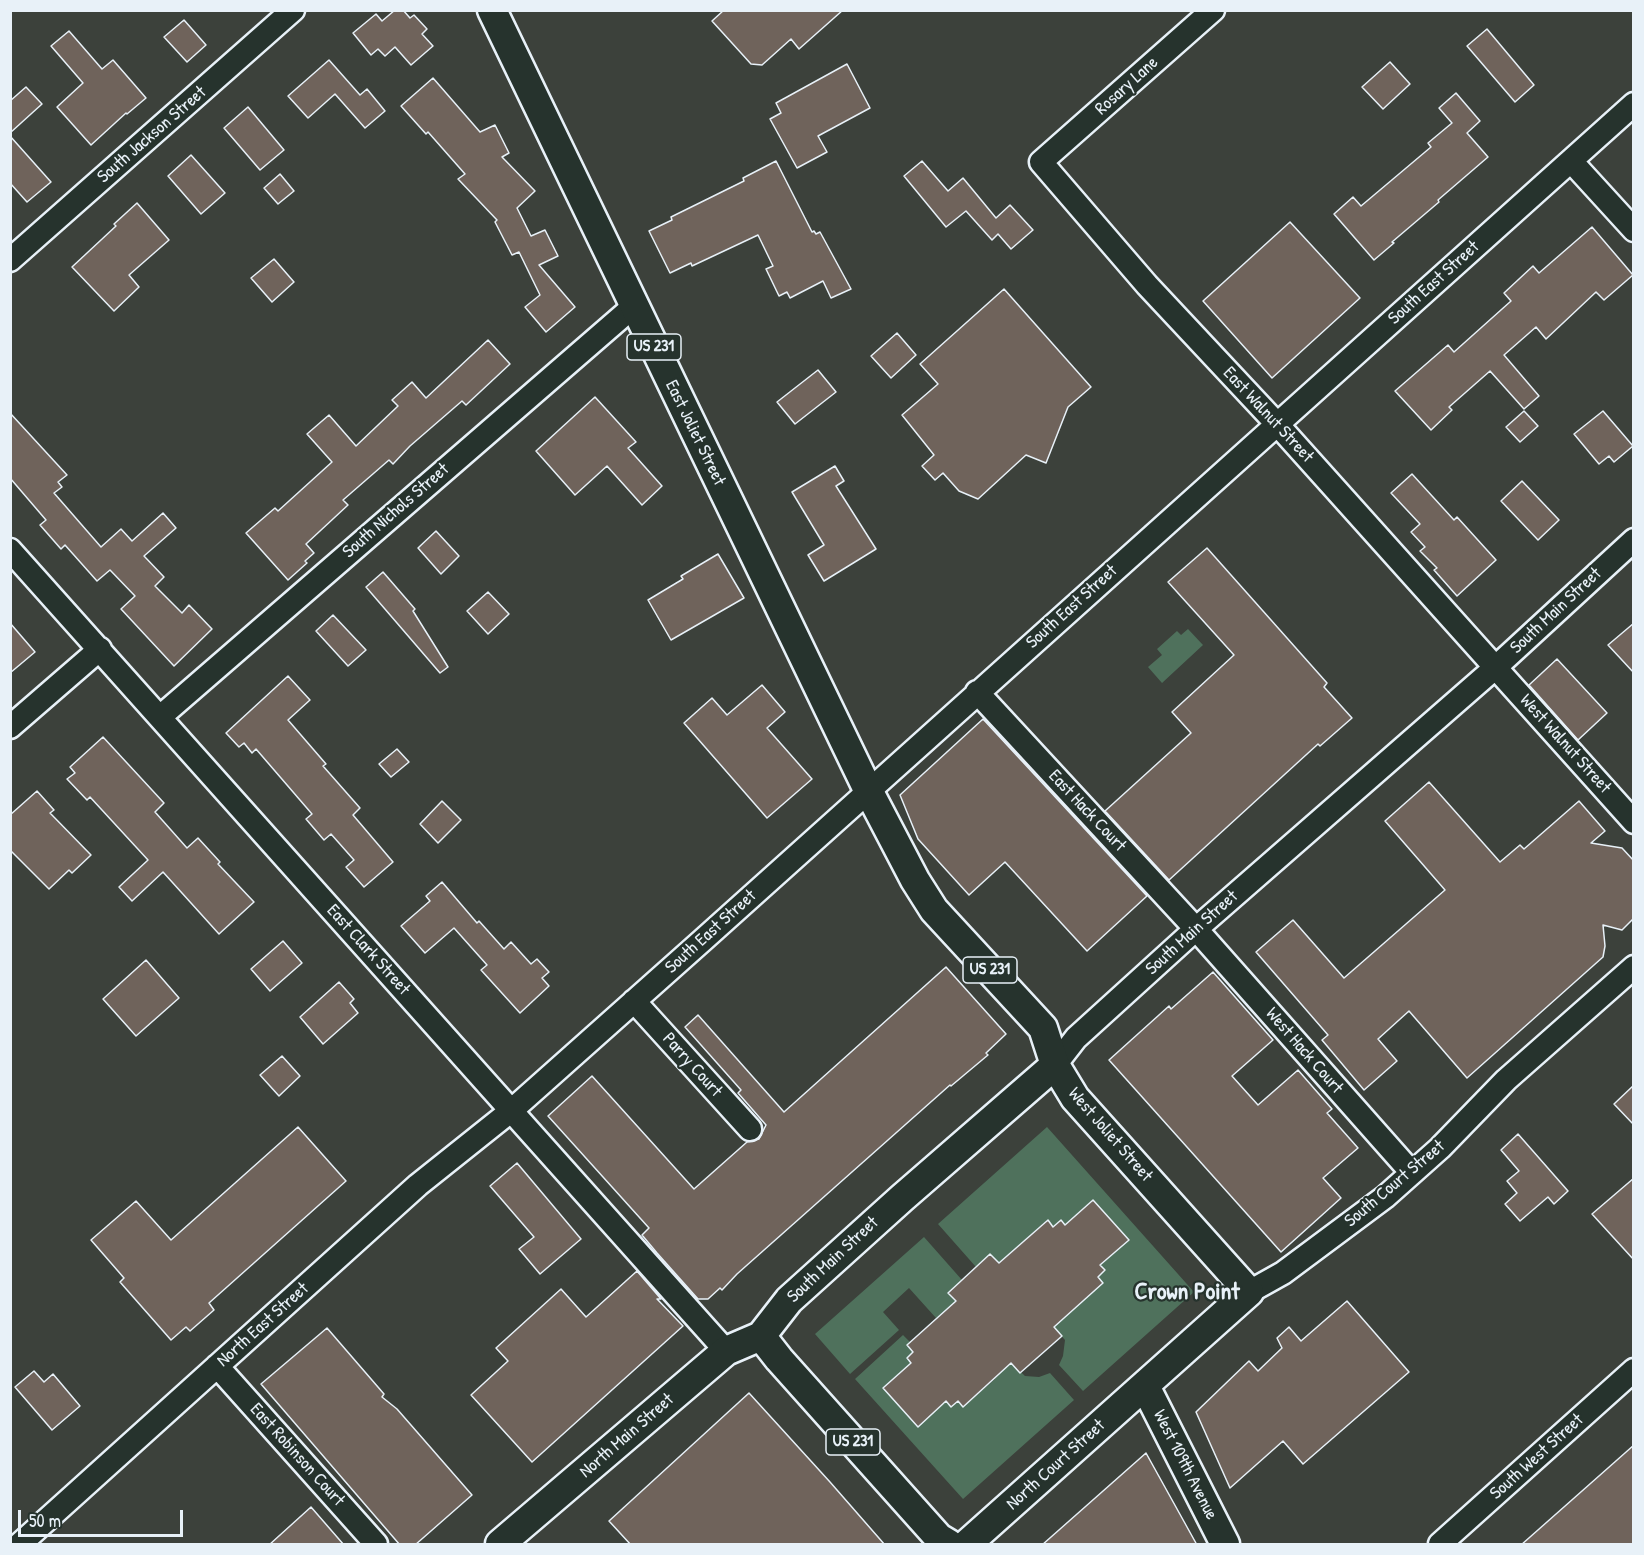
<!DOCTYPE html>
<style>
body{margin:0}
#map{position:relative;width:1644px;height:1555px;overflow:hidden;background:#3c413b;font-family:"Patrick Hand",sans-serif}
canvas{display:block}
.frame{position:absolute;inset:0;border:12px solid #e8f1f8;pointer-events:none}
.scale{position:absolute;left:18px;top:1510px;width:165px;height:27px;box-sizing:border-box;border:3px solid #e8f1f8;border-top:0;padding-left:8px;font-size:18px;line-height:21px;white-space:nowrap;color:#e8f1f8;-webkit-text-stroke:4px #26332d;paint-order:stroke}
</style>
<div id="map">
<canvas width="1644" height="1555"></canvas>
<div class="frame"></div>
<div class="scale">50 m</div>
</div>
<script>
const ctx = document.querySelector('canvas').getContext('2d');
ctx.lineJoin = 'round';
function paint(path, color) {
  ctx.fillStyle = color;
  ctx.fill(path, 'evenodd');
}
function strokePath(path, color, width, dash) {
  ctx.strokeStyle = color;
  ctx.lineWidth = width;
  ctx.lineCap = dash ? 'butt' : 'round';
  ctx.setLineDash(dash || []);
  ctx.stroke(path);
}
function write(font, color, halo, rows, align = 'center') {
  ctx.font = font + ' "Patrick Hand",sans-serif';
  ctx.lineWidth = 4.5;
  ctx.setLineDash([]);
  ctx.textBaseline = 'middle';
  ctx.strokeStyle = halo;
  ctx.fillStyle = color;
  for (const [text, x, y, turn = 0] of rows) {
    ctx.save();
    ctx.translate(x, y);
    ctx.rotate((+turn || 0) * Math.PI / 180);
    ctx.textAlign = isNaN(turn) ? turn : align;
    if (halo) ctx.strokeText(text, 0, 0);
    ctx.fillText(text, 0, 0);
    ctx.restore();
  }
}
paint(new Path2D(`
 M1188,629L1203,645L1162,683L1148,667L1162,655L1157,649L1177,631L1181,635Z
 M1047,1127L1194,1292L1083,1391L1059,1365L1063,1356L1065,1340L1048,1321L1105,1270L1100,1265L1128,1240L1092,1200L1065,1225L1060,1220L1053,1227L1047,1220L1015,1249L1005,1270L990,1254L976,1267L938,1224Z
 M924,1237L962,1280L948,1293L961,1308L946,1321L940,1315L936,1318L909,1288L883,1312L899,1330L850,1374L815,1334Z
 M903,1335L910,1342L907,1345L913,1352L907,1358L911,1363L918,1426L946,1401L951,1407L958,1402L963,1407L995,1379L993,1376L1006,1358L1025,1376L1039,1377L1050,1373L1074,1400L963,1499L855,1379Z`), '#4f715c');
const building = new Path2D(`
 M395,10H403L410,18L414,15L427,29L422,34L433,46L411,65L395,47L385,56L378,49L371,55L353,33L376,14L382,21Z
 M724,10H843L799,49L791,39L762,65L751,64L712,21Z
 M184,20L206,45L187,62L164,37Z
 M1487,29L1534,85L1515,102L1467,46Z
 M69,31L102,69L113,60L146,98L127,114L126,113L91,145L57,107L83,83L51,46Z
 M329,60L360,95L367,89L385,111L365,128L335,94L308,118L288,96Z
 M1390,62L1410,84L1383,109L1362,87Z
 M847,64L870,108L818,136L827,152L797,168L770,119L781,113L776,103Z
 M433,78L480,132L495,125L509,153L502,157L535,191L517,208L531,236L545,230L558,256L539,265L575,307L546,332L525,307L540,295L519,252L512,255L495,222L497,220L458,179L465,174L428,132L426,134L401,106Z
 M26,87L42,104L10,133V101Z
 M1456,93L1480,121L1467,133L1488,157L1438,200L1439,202L1392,242L1394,243L1374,260L1334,214L1353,197L1361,206L1431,147L1428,143L1452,123L1439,108Z
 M248,107L284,150L260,170L224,128Z
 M10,136L51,182L27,202L10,183Z
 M191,155L225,193L201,214L168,176Z
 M776,161L812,232L814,231L816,234L820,232L851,289L831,298L823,281L790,298L787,292L779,296L766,269L773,266L758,235L692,266L691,263L670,273L649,231L672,220L671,217L744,181L743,178Z
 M922,161L948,191L963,178L996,218L1010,205L1033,230L1011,249L998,234L992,240L966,211L946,227L904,176Z
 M280,174L294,191L278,204L264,188Z
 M137,203L169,240L129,275L139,287L114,311L72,267L116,226L114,224Z
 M1290,222L1360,298L1272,378L1203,301Z
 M1592,227L1633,275L1604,300L1596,292L1546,339L1536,327L1504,355L1539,396L1524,409L1490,371L1449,407L1452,410L1431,430L1395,391L1448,345L1454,352L1511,301L1504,293L1533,266L1539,273Z
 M274,259L294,282L272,302L251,278Z
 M1004,289L1091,387L1068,407L1046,463L1026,455L978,499L959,491L943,473L935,480L922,466L934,455L902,415L938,384L920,364Z
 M897,333L916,355L891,378L871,356Z
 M488,340L510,364L466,405L462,401L410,446L393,464L389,460L343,500L348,505L306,544L314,553L305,561L307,563L288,580L246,533L275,508L278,511L332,462L307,434L329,415L356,446L398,406L392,400L412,382L426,398Z
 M818,370L836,392L795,424L777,402Z
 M595,397L636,442L628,448L662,486L642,505L607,466L575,495L536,451Z
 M1524,411L1538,426L1520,442L1506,427Z
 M1603,411L1633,446L1614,462L1609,456L1599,464L1574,434Z
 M10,413L67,475L58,482L62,487L54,493L101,547L121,529L132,541L163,513L176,528L144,556L164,577L155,586L182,613L189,605L212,629L174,666L121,609L135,596L110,570L97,581L65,545L61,549L40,525L46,520L10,478Z
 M835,466L844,481L836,486L876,549L824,581L808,555L824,545L792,492Z
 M1412,474L1454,520L1457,517L1496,560L1457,596L1434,570L1437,568L1420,551L1425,547L1411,532L1420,524L1391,493Z
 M1522,481L1559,520L1538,540L1501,501Z
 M436,531L459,556L441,574L418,548Z
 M1207,548L1327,683L1324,687L1352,718L1320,746L1318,744L1169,880L1105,811L1191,733L1172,712L1234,655L1168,582Z
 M718,554L744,598L671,640L648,600L683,579L681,576Z
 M383,572L415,609L413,611L448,667L440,673L366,587Z
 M488,592L509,614L488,634L467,611Z
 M333,615L366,650L348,666L316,631Z
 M10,623L35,652L10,673Z
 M1634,623V673L1608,645Z
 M1557,659L1607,713L1578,740L1529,685Z
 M288,676L310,700L288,720L326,764L323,766L360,808L353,815L393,862L364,887L346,867L354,860L331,834L324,840L306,819L312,814L256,749L252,753L244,743L239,747L226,733Z
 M762,685L785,712L767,728L812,779L767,818L684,723L712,698L727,715Z
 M983,719L1147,896L1087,951L1005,862L969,895L918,839L900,795Z
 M103,737L164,803L155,812L187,848L198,838L220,862L218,864L254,902L219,934L163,872L132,901L119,887L148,860L90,797L87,800L67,779L75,773L70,767Z
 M397,749L409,762L391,777L379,764Z
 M1429,782L1500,862L1520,845L1524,849L1579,801L1605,831L1591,843L1622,848L1634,861V918L1622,930L1603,925L1605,946L1603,957L1467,1078L1409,1011L1378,1039L1397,1061L1364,1090L1322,1040L1328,1035L1256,952L1293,920L1344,978L1445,890L1385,821Z
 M37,791L54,810L50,813L91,855L72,873L69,870L49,889L10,850V815Z
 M442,801L461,820L438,843L420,824Z
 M442,882L477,923L479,921L504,949L511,942L531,964L537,959L549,972L542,978L549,986L520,1013L481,970L487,965L454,928L425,953L401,926L430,901L426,896Z
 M283,941L302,963L270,991L251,969Z
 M146,960L179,998L136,1036L103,999Z
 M946,967L1006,1034L986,1053L988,1055L951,1086L950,1085L737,1274L722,1290L720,1288L708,1299H698L657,1253L642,1235L649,1228L548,1116L592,1076L694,1189L747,1142L759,1139L766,1125L738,1093L741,1090L685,1027L698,1015L784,1112Z
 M1213,972L1273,1040L1232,1076L1258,1105L1298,1070L1332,1109L1327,1113L1358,1148L1323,1178L1341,1198L1281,1252L1109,1060L1169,1006L1171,1009Z
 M339,982L354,999L350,1003L358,1013L323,1044L300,1017Z
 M282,1056L300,1076L279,1096L260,1075Z
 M1634,1085V1125L1614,1104Z
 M298,1127L346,1181L209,1303L214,1310L190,1331L186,1327L171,1340L120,1282L124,1278L91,1240L136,1201L171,1240Z
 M1518,1134L1568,1191L1554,1204L1548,1197L1520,1221L1505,1204L1517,1193L1507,1181L1519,1171L1501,1150Z
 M517,1163L581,1239L540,1274L519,1249L534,1237L490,1186Z
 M1634,1178V1260L1592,1214Z
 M1093,1200L1129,1240L1100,1265L1105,1270L1098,1277L1103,1283L1054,1327L1062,1336L1020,1373L1011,1363L963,1407L958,1401L951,1407L946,1401L918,1427L883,1388L911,1363L907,1358L913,1352L907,1345L956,1301L948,1293L990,1254L999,1263L1048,1220L1053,1227L1061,1220L1065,1225Z
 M637,1271L661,1299H657L683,1326L532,1462L471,1395L508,1361L496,1348L561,1289L586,1317Z
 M1347,1301L1409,1372L1303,1464L1283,1441L1230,1488L1196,1412L1249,1361L1258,1371L1282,1348L1277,1338L1289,1327L1301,1341Z
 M327,1328L384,1394L382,1397L397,1409L472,1495L415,1545H400L261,1384Z
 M34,1371L44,1382L53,1374L80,1406L52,1430L15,1387Z
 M749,1393L830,1482L885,1545H631L609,1521Z
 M1634,1445V1545H1521Z
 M1146,1453L1197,1545H1042Z
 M311,1507L344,1545H269Z`);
paint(building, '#6f635b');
strokePath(building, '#e8f1f8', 1.5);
const minor = new Path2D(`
 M1213,10L1041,162L1147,285L1277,424L1634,822
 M1571,161L1634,230
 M10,260L293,10
 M10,550L726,1351
 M977,692L1196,929L1412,1173
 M160,717L634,306
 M10,727L100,649
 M634,1001L750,1129
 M1055,1065L1076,1038L1196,929L1496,667L1634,540
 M1249,1292L1283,1273L1385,1197L1440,1148L1506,1080L1634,967
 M217,1366L376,1544
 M20,1544L418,1185L512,1110L704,939L1634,104
 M1440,1544L1634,1370`);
const major = new Path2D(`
 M492,10L868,790L915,880L934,910L1043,1028L1055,1065L1075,1098L1249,1292L967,1544
 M761,1336L789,1300L902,1198L1055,1065
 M761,1336L779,1359L939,1538L949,1544
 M1145,1386L1225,1544
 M500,1544L726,1351L761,1336`);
strokePath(minor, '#e8f1f8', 27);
strokePath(major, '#e8f1f8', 33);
strokePath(minor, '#26332d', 22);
strokePath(major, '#26332d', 28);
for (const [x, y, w] of [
 [654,347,54],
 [990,970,54],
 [853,1442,54]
]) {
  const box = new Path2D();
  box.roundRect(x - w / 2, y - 13, w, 26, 4.5);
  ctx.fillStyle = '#26332d';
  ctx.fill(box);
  strokePath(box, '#e8f1f8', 1.5);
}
write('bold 16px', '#e8f1f8', null, [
 ["US 231",654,347],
 ["US 231",990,970],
 ["US 231",853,1442]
]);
write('18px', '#e8f1f8', '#26332d', [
 ["Rosary Lane",1127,86,-42],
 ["South Jackson Street",152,135,-41],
 ["South East Street",1434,283,-42],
 ["East Walnut Street",1268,415,47],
 ["East Joliet Street",695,433,64],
 ["South Nichols Street",396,511,-41],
 ["South East Street",1072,607,-42],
 ["South Main Street",1556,611,-43],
 ["West Walnut Street",1565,744,48],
 ["East Hack Court",1087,811,47],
 ["South East Street",711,932,-42],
 ["South Main Street",1192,933,-42],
 ["East Clark Street",368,950,48],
 ["West Hack Court",1304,1051,49],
 ["Parry Court",692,1065,48],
 ["West Joliet Street",1110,1135,49],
 ["South Court Street",1395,1184,-40],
 ["South Main Street",833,1260,-43],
 ["North East Street",263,1325,-42],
 ["North Main Street",627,1436,-41],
 ["East Robinson Court",297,1455,48],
 ["South West Street",1537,1457,-42],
 ["North Court Street",1056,1465,-42],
 ["West 109th Avenue",1185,1465,63]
]);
write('bold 24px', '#e8f1f8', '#26332d', [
 ["Crown Point",1187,1293]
]);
</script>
